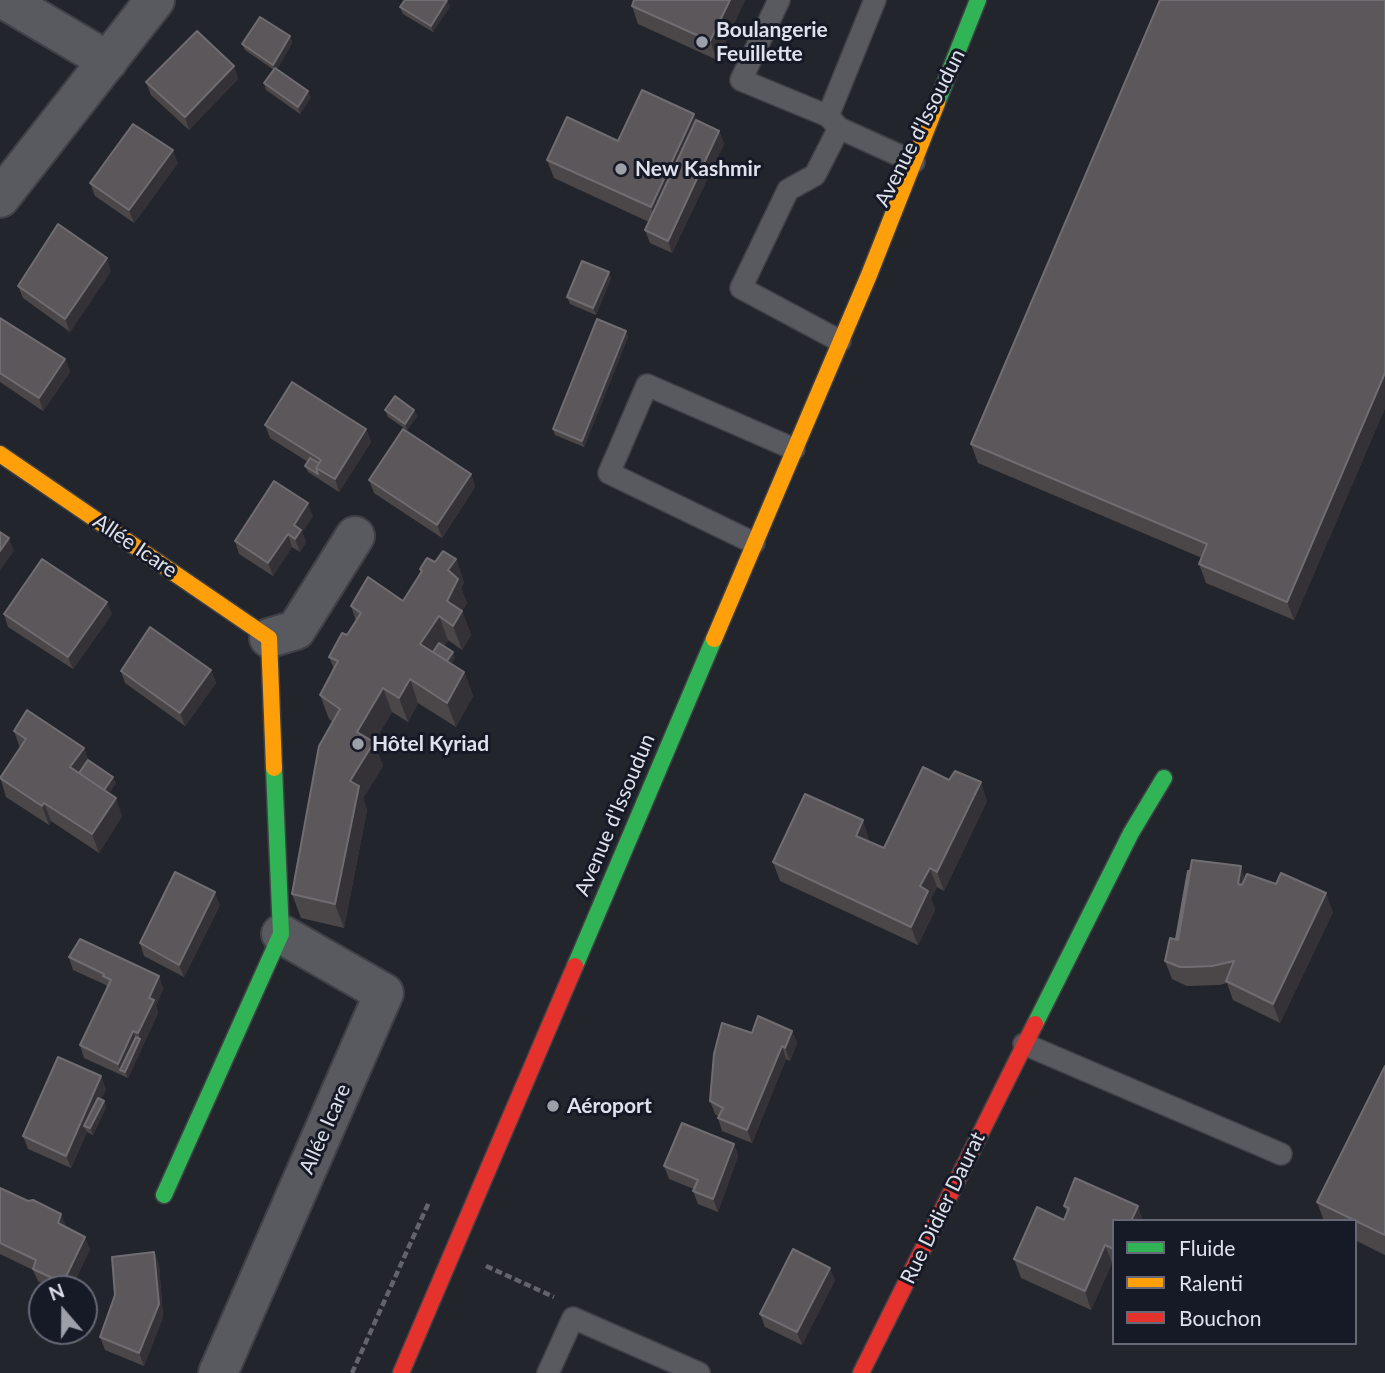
<!DOCTYPE html>
<meta charset="utf-8">
<style>
body{margin:0}
#map{position:relative;width:1385px;height:1373px;overflow:hidden;background:#23252c;font-family:Lato,sans-serif}
canvas{display:block}
.legend{position:absolute;left:1112px;top:1219px;width:245px;height:126px;box-sizing:border-box;background:#161926;border:2px solid #666975;margin:0;padding:9px 12px;list-style:none;font-size:21px;color:#dfe2ec}
.legend li{display:flex;align-items:center;gap:14px;height:35px}
.legend b{width:35px;border:2px solid #666975}
.north{position:absolute;left:28px;top:1275px;width:70px;height:70px;box-sizing:border-box;background:#161926;border:2px solid #666975;border-radius:50%;rotate:340deg;font-size:19px;font-weight:700;line-height:28px;text-align:center;color:#dfe2ec}
.north::after{content:'';display:block;margin:auto;width:24px;height:32px;background:#9da0a9;clip-path:polygon(50% 0,100% 100%,50% 72%,0 100%)}
</style>
<div id="map">
<canvas width="1385" height="1373"></canvas>
<ul class="legend">
<li><b style="height:9px;background:#30b455"></b>Fluide</li>
<li><b style="height:9px;background:#ff9f0a"></b>Ralenti</li>
<li><b style="height:9px;background:#e5322d"></b>Bouchon</li>
</ul>
<div class="north">N</div>
</div>
<script>
const ctx = document.querySelector('canvas').getContext('2d');
ctx.lineJoin = 'round';
function strokePath(path, color, width, dash) {
  ctx.strokeStyle = color;
  ctx.lineWidth = width;
  ctx.lineCap = dash ? 'butt' : 'round';
  ctx.setLineDash(dash || []);
  ctx.stroke(path);
}
function paint(path, color) {
  ctx.fillStyle = color;
  ctx.fill(path, 'evenodd');
}
function write(font, color, halo, rows, align = 'center') {
  ctx.font = font + ' Lato,sans-serif';
  ctx.lineWidth = 6;
  ctx.setLineDash([]);
  ctx.textBaseline = 'middle';
  ctx.strokeStyle = halo;
  ctx.fillStyle = color;
  for (const [text, x, y, turn = 0] of rows) {
    ctx.save();
    ctx.translate(x, y);
    ctx.rotate((+turn || 0) * Math.PI / 180);
    ctx.textAlign = isNaN(turn) ? turn : align;
    if (halo) ctx.strokeText(text, 0, 0);
    ctx.fillText(text, 0, 0);
    ctx.restore();
  }
}
const lane = new Path2D(`
 M779,0L741,80L828,116L839,128L914,162
 M828,116L875,0
 M839,128L815,175L788,190L741,288L840,341
 M754,543L609,473L647,385L794,449
 M1024,1044L1281,1154
 M548,1373L573,1318L699,1373`);
const street = new Path2D(`
 M5,0L108,61
 M0,198L155,0
 M269,638L296,630L355,536
 M218,1373L384,993L281,934`);
const fast = new Path2D(`
 M937,103L978,0
 M575,966L714,639
 M1035,1024L1131,833L1164,778
 M164,1195L281,934L274,768`);
const slow = new Path2D(`
 M0,454L269,638L274,768
 M714,639L869,275L937,103`);
const jam = new Path2D(`
 M401,1373L575,966
 M861,1373L1035,1024`);
strokePath(lane, '#3f4147', 24);
strokePath(street, '#3f4147', 42);
strokePath(fast, '#3f4147', 19);
strokePath(slow, '#3f4147', 19);
strokePath(jam, '#3f4147', 19);
strokePath(new Path2D(`
 M486,1266L554,1297
 M352,1373L429,1202`), '#636469', 4.5, [7, 3.5]);
strokePath(lane, '#585a5f', 21);
strokePath(street, '#585a5f', 38);
strokePath(fast, '#30b455', 16);
strokePath(slow, '#ff9f0a', 16);
strokePath(jam, '#e5322d', 16);
paint(new Path2D(`
 M634,0H745L717,60L638,24L632,6Z
 M1385,0V408L1294,620L1206,583L1199,564L1202,558L978,463L971,444Z
 M450,6L433,32L403,14L400,7Z
 M290,36L292,43L277,69L311,97L300,114L266,90L264,83L274,70L245,50L242,44Z
 M234,66L238,79L189,130L151,95L146,82Z
 M696,120L719,131L724,144L672,253L650,243L645,230L649,222L554,178L547,160Z
 M178,163L134,223L95,196L90,183Z
 M111,271L70,332L23,298L18,286Z
 M611,278L596,315L570,304L567,297Z
 M0,318L65,359L70,372L43,411L0,382Z
 M626,331L628,337L584,447L555,435L553,429Z
 M385,410H414L417,416L407,430L388,417Z
 M265,425L366,429L371,442L339,492L308,472L305,466L308,462L270,438Z
 M471,474L475,487L442,538L374,493L369,480Z
 M313,516L302,532L306,542L300,552L292,547L273,576L239,554L235,541Z
 M456,559L464,583L461,588L467,603L462,611L471,635L462,650L448,640L444,646L455,658L451,664L464,672L473,696L456,727L418,703L408,722L392,712L374,742L383,766L363,798L367,810L344,928L301,918L292,894L333,722L329,719L320,695L334,669L329,657L347,635L356,621L351,606L403,601L421,573L420,569L435,562Z
 M4,614H112L73,669L8,627Z
 M211,670L216,683L185,726L125,683L121,671Z
 M14,731L84,748L88,760L116,783L109,793L122,816L99,853L51,821L49,825L6,797L0,777L20,748Z
 M987,801L944,891L937,887L931,898L935,910L918,945L780,881L773,862L869,839L868,841L884,848Z
 M1245,878L1333,912L1280,1023L1233,1000L1227,983L1219,985L1187,986L1172,979L1165,961L1176,939Z
 M220,905L184,977L144,956L140,943Z
 M69,957L159,976L163,989L156,1006L158,1013L128,1078L84,1058L80,1045L107,988L106,985L73,970Z
 M792,1031L797,1043L790,1061L786,1059L752,1143L722,1131L718,1118V1116L715,1114L710,1101L752,1033Z
 M1385,1066V1255L1355,1240V1221H1324L1317,1202Z
 M106,1089L101,1100L104,1101L106,1107L93,1135L87,1132L71,1168L28,1149L23,1136Z
 M734,1144L738,1156L718,1212L698,1204L693,1191L694,1189L669,1179L664,1166Z
 M0,1188L66,1227L90,1249L71,1289H53L38,1281L33,1270L0,1254Z
 M1064,1206L1114,1221V1264L1112,1263L1091,1310L1021,1278L1014,1259L1064,1220L1067,1213Z
 M154,1252L159,1264L163,1317L144,1366L105,1350L100,1337Z
 M835,1280L802,1345L765,1327L760,1314Z`), '#4b4749');
paint(new Path2D(`
 M447,0L450,6L433,32L431,26Z
 M730,0H745L717,60L710,41Z
 M290,36L292,43L276,71L273,65Z
 M234,66L238,79L189,130L185,117Z
 M308,91L311,97L300,114L298,107Z
 M694,114L701,133L658,226L651,207Z
 M719,131L724,144L672,253L668,241Z
 M173,150L178,163L134,223L129,210Z
 M107,258L111,271L70,332L65,319Z
 M609,272L611,278L596,315L593,308Z
 M626,331L628,337L584,447L582,441Z
 M65,359L70,372L43,411L39,398Z
 M1385,373V408L1294,620L1287,602Z
 M414,410L417,416L407,430L405,424Z
 M366,429L371,442L339,492L335,479Z
 M471,474L475,487L442,538L437,525Z
 M308,503L313,516L302,532L306,542L300,552L295,539L294,525Z
 M288,534L292,547L273,576L268,563Z
 M9,538L14,551L0,570V551Z
 M456,559L464,583L461,588L467,603L462,611L471,635L462,650L453,626L447,601L448,570Z
 M107,602L112,614L73,669L68,657Z
 M439,616L448,640L431,665L420,644Z
 M453,652L455,658L442,677L440,671Z
 M211,670L216,683L185,726L180,713Z
 M464,672L473,696L456,727L447,703Z
 M410,679L418,703L408,722L399,698Z
 M383,688L392,712L366,756L357,732Z
 M374,742L383,766L363,798L367,810L344,928L335,904L350,781Z
 M84,748L91,767L79,783L70,767Z
 M113,777L116,783L103,803L100,797Z
 M981,782L987,801L944,891L937,872Z
 M116,798L122,816L99,853L92,834Z
 M44,803L51,821L49,825L42,806Z
 M863,820L869,839L863,855L856,836Z
 M1241,866L1247,885L1238,884Z
 M930,868L937,887L931,898L935,910L918,945L911,927L920,886Z
 M215,892L220,905L184,977L179,965Z
 M1326,893L1333,912L1280,1023L1273,1004Z
 M159,976L163,989L156,1006L158,1013L128,1078L125,1072L140,1039L138,1033L149,998Z
 M133,1031L138,1044L120,1070L118,1064Z
 M792,1031L797,1043L790,1061L785,1048Z
 M782,1046L786,1059L752,1143L747,1130Z
 M101,1076L106,1089L89,1128L84,1126L87,1132L71,1168L66,1156Z
 M104,1101L106,1107L93,1135L90,1128Z
 M734,1144L738,1156L718,1212L713,1199Z
 M1138,1206L1143,1221H1131Z
 M61,1214L66,1226L58,1223Z
 M85,1237L90,1249L71,1289H65L63,1283Z
 M1105,1245L1112,1263L1091,1310L1085,1291Z
 M154,1252L159,1264L163,1317L144,1366L139,1353Z
 M830,1268L835,1280L802,1345L797,1332Z`), '#343236');
const building = new Path2D(`
 M405,0H447L431,26L400,7Z
 M634,0H730L710,41L632,6Z
 M1160,0H1385V373L1287,602L1199,564L1207,544L971,444Z
 M260,17L290,36L273,65L242,44Z
 M197,31L234,66L185,117L146,82Z
 M275,68L308,91L298,107L264,83Z
 M642,90L694,114L651,207L547,160L567,117L618,141Z
 M696,120L719,131L668,241L645,230Z
 M133,124L173,150L129,210L90,183Z
 M58,224L107,258L65,319L18,286Z
 M582,261L609,272L593,308L567,297Z
 M0,318L65,359L39,398L0,373Z
 M597,319L626,331L582,441L553,429Z
 M292,382L366,429L335,479L316,468L321,460L265,425Z
 M395,396L414,410L405,424L385,410Z
 M403,429L471,474L437,525L369,480Z
 M310,458L319,463L316,468L318,474L305,466Z
 M274,481L308,503L294,525L301,530L295,539L288,534L268,563L235,541Z
 M0,532L9,538L0,551Z
 M443,551L456,559L448,570L458,579L447,601L462,611L453,626L439,616L420,644L464,672L447,703L410,679L399,698L383,688L357,732L374,742L350,781L359,786L335,904L292,894L319,746L340,709L320,695L338,661L329,657L342,633L347,635L361,613L351,606L368,577L403,601L422,571L420,569L427,558L435,562Z
 M42,559L107,602L68,657L4,614Z
 M150,627L211,670L180,713L121,671Z
 M439,643L453,652L447,661L433,652Z
 M27,710L84,748L70,767L116,798L92,834L44,803L42,806L0,778L26,739L14,731Z
 M88,760L113,777L104,790L79,773Z
 M923,767L949,780L955,771L981,782L937,872L930,868L920,886L928,891L911,927L773,862L805,794L863,820L856,836L884,848Z
 M1192,860L1241,866L1238,884L1242,885L1247,874L1276,884L1281,873L1326,893L1273,1004L1226,981L1234,961L1212,966L1189,967H1180L1165,961L1170,938L1178,940Z
 M1188,871H1190L1178,940L1176,939Z
 M175,872L215,892L179,965L140,943Z
 M80,939L159,976L149,998L154,1000L138,1033L133,1031L118,1064L80,1045L111,980L103,976L104,974L69,957Z
 M758,1016L792,1031L785,1048L782,1046L747,1130L718,1118L723,1108L710,1101L714,1054L722,1023L752,1033Z
 M136,1037L140,1039L125,1072L120,1070Z
 M58,1057L101,1076L66,1156L23,1136Z
 M1385,1066V1235L1317,1202Z
 M98,1098L104,1101L90,1128L84,1126Z
 M682,1123L734,1144L713,1199L693,1191L698,1180L664,1166Z
 M1075,1178L1138,1206L1131,1221H1114V1249L1105,1245L1085,1291L1014,1259L1037,1207L1064,1220L1069,1208L1064,1206Z
 M0,1188L28,1201L33,1200L61,1214L58,1223L85,1237L63,1283L33,1269L36,1260L0,1243Z
 M793,1249L830,1268L797,1332L760,1314Z
 M154,1252L159,1304L139,1353L100,1337L115,1295L112,1257Z`);
paint(building, '#5b575b');
strokePath(building, '#706d72', 2);
for (const [x, y, r, color] of [
 [702,42,7,"#9da0a9"],
 [621,169,7,"#9da0a9"],
 [358,744,7,"#9da0a9"],
 [553,1106,7,"#9da0a9"]
]) {
  const dot = new Path2D();
  dot.arc(x, y, r, 0, 2 * Math.PI);
  ctx.fillStyle = color;
  ctx.fill(dot);
  strokePath(dot, '#161926', 2.5);
}
write('bold 21px', '#dfe2ec', '#161926', [
 ["Boulangerie",716,30],
 ["Feuillette",716,54],
 ["New Kashmir",635,169],
 ["Hôtel Kyriad",372,744],
 ["Aéroport",567,1106]
], 'left');
write('21px', '#dfe2ec', '#161926', [
 ["Avenue d'Issoudun",920,128,-63],
 ["Allée Icare",135,546,34],
 ["Avenue d'Issoudun",615,815,-67],
 ["Allée Icare",325,1129,-66],
 ["Rue Didier Daurat",943,1208,-64]
]);
</script>
